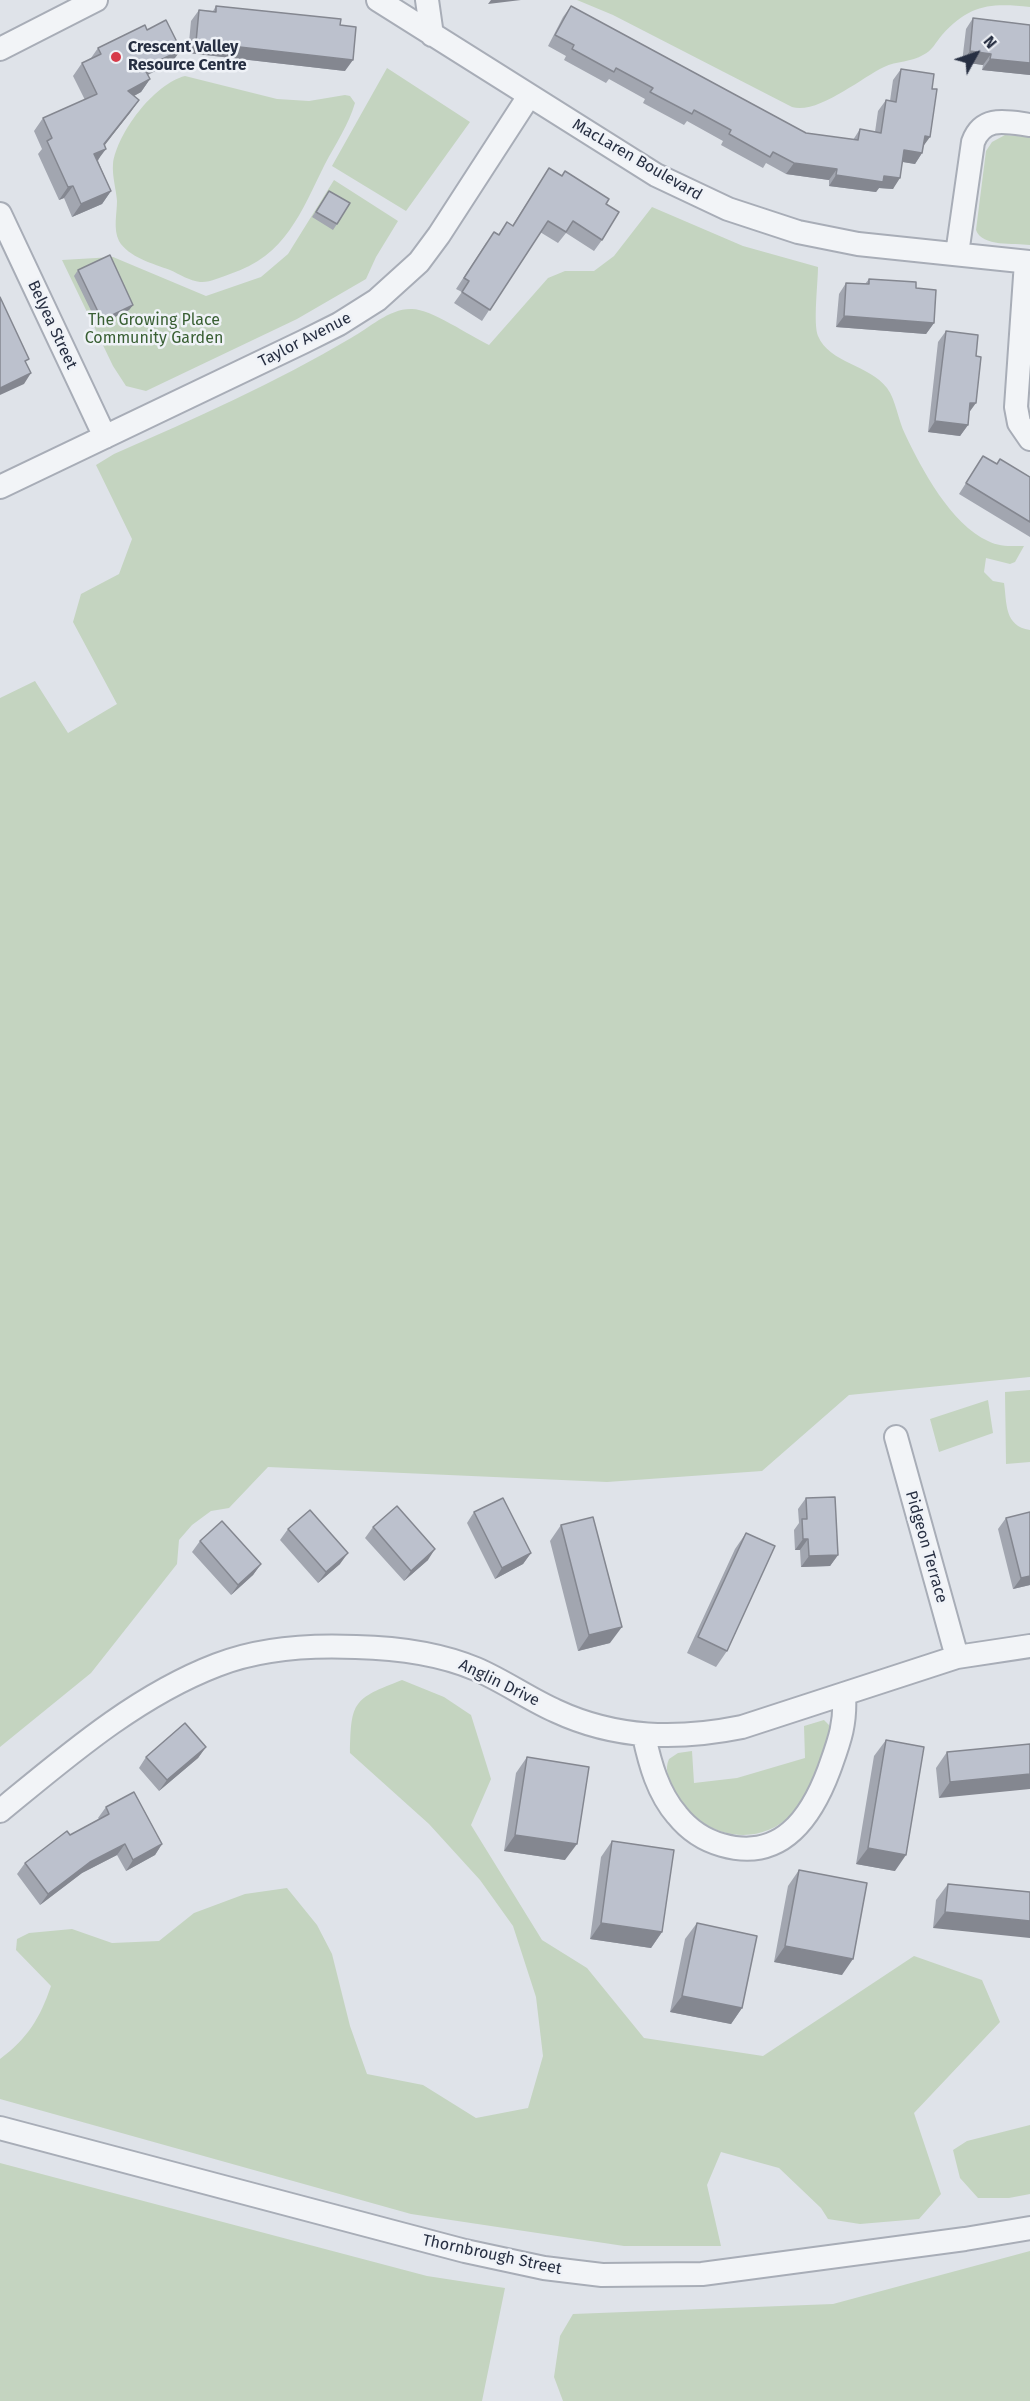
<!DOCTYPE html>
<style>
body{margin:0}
#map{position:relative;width:1030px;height:2401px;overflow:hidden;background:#dfe3e9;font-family:"Fira Sans",sans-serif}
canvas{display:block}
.north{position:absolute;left:946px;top:24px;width:60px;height:60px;-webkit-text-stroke:4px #eff2f7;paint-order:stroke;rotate:50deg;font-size:16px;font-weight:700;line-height:24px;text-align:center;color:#272f42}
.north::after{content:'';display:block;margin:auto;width:21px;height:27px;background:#272f42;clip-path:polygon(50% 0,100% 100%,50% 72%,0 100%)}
</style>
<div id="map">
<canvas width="1030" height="2401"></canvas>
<div class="north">N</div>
</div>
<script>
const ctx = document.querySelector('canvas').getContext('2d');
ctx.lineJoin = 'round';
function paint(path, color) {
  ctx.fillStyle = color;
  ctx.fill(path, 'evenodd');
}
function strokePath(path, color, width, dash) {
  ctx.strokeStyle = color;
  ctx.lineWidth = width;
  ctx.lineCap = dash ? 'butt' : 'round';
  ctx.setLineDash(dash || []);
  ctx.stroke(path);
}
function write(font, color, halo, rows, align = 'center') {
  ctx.font = font + ' "Fira Sans",sans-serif';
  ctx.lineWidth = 5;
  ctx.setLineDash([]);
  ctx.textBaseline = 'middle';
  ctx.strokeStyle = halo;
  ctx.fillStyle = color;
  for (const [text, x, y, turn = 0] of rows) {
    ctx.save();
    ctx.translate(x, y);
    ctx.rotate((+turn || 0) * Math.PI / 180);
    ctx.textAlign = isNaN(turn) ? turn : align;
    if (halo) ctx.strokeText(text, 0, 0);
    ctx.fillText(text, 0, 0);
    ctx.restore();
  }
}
paint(new Path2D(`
 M577,0H1030V7C991,3 970,4 942,35C936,42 932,51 923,55C912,62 896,61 884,67C861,78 817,115 792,107L613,15Z
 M387,68L470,122L406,211L332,166Z
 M185,76L277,99L309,101L345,95L350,96L355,103C349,124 335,145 325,164C301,212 286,256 230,274C221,277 209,283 200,282C190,281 179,274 170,270C154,264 128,257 119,241C113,229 117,213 117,201C116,189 112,176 113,164C117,133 154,84 185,76Z
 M1005,135L1030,137V245C1014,243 982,247 976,230L986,151L992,142Z
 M334,180L398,221L376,257L366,279L297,319L146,391L126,386L113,366L62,260L113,257L206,296L261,277L288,254Z
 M652,207L743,246L818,267C818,283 813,323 818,336C829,363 870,365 887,388C896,400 898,420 905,434C922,470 951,524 988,541C999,547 1012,546 1024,546L1015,562L1010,564L986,558L984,572L993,581L1004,583C1007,603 1004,626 1030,630V1377L849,1395L762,1471L607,1482L268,1467L229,1508L211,1511L192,1525L179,1540L177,1564L91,1673L0,1747V698L35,681L68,733L117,704L73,622L81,594L119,574L132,539L96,465L114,454C194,419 275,383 351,338C369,328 390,308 412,309C431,309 470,336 489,345L548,278L565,271H594L614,256Z
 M1030,1390V1462L1006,1464L1005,1392Z
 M988,1400L993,1433L939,1452L930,1419Z
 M402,1680L444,1697L471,1715L491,1779L471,1825L542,1940L587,1968L644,2038L763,2056L914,1956L982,1980L1000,2022L914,2113L941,2194L919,2219L860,2224L828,2219L821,2208L779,2168L721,2152L707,2185L721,2246H624L411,2214L0,2099V2059C28,2038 40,2018 51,1986L16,1950L17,1939L29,1933L72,1929L112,1943L159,1941L194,1913L245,1894L287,1888L317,1925L332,1954L350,2026L367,2074L423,2085L476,2118L528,2108L543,2056L536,1997L513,1926L480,1880L429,1824L350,1753C351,1701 353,1699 402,1680Z
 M824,1720L829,1725V1735C819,1761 812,1795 792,1814C755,1852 695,1835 674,1789C669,1779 664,1770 669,1759L678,1753L692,1751L694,1783L737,1778L805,1758L804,1726Z
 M1030,2125V2194L1009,2198H978L960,2178L953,2150L967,2141Z
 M0,2163L427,2276L505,2288L482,2401H0Z
 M1030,2251V2401H563L554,2377L560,2336L573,2314L833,2304Z`), '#c4d4c0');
const minor = new Path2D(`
 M378,0L656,175L728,209L798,232L858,244L1030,262
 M427,0L432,35
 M0,49L96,0
 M0,214L105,437
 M957,254L973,142C983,115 1007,122 1030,125
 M1026,262L1016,407L1019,423L1030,439
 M0,487L303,342L339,324L377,300L419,262L439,235L529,96
 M896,1437L957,1657
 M644,1736C650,1764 658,1793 677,1815C689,1830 704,1840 722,1845C781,1862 811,1818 829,1770C839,1742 846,1725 844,1694
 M0,1811C67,1756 136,1696 217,1665C260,1648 311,1645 356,1647C397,1648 438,1653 476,1669C504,1681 529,1699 556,1711C616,1739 678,1740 742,1727L957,1657L1030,1646
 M0,2128L465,2251L544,2268L602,2275L702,2274L965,2239L1030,2228`);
strokePath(minor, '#a8adb7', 26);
strokePath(minor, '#f2f4f7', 22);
paint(new Path2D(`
 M216,6L345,71L188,53L191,21L199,10L213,11Z
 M571,6L806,133L853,140L860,129L875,132L878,111L886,100L890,101L893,80L901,69L923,146L922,153L915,164L903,162L893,189L879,188L876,192L829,186V180L786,174L766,163L763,168L721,145L723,141L687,121L684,125L643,103L645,99L609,79L606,83L564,60L566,56L548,46L563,17Z
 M973,18L1030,25V75L982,70L983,65L962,62L966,29Z
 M147,30L172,62L148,75L150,79L141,92L134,96L139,100L105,145L98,161L111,191L102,204L72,217L64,198L59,200L38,154L42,149L34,131L43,118L85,100L73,76L82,63L91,58L98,48Z
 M549,168L606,204L602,240L594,251L566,233L558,243L540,232L482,321L454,303L462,292L456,289L486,243L498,235L507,222L512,226Z
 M329,191L337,224L333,230L312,217Z
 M78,270L133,305L129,310L98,325L74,276Z
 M869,279L916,288L934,323L926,334L836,327L839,294L846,283L865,284Z
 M946,331L969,413L968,425L960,436L928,432L938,342Z
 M983,456L997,464L1030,477V537L959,494Z
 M806,1498L838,1555L830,1566L801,1567L800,1550H795L794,1530L799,1523L798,1509Z
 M474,1512L531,1553L523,1564L495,1579L467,1523Z
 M1006,1518L1030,1585L1013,1589L998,1529Z
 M561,1525L610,1643L578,1651L550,1541Z
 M373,1527L428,1560L404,1581L365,1538Z
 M288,1529L340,1564L318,1583L280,1540Z
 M746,1533L727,1651L716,1667L687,1653L735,1549Z
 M200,1541L261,1564L253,1575L231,1595L192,1552Z
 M886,1740L895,1871L856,1864L874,1756Z
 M1030,1744L939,1798L936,1768L947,1752Z
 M206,1747L198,1758L159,1791L139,1768L146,1757Z
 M527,1757L565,1860L504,1851L516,1773Z
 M106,1807L162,1844L155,1855L126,1871L117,1855L82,1873L40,1905L17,1874L25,1863L70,1835L99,1819L98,1818Z
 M612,1841L662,1932L651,1948L590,1939L601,1857Z
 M799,1870L842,1975L774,1962L788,1886Z
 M948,1884L1030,1892L933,1928L936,1900Z
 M697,1923L742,2008L731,2024L670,2012L685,1939Z`), '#a2a6b0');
paint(new Path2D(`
 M491,0H521L488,4Z
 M196,42L353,60L345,71L188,53Z
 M181,50L172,62L135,81L144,68Z
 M970,51L991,54L983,65L962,62Z
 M990,59L1030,63V75L982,70Z
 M150,79L141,92L119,104L128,91Z
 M139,100L130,113L99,152L106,149L97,161L94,154L104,144Z
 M925,136L930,137L922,148Z
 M904,150L922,153L915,164L897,161Z
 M794,163L837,169L829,180L786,174Z
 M836,175L884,176L900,178L893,189L879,188L876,192L829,186Z
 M73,186L64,198L59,200L68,187Z
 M111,191L102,204L72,217L81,204Z
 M133,305L129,310L98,325L102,320Z
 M844,316L934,323L926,334L836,327Z
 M31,373L24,384L0,395V388Z
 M970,403H976L968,414Z
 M935,421L968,425L960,436L928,432Z
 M803,1539H808L800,1550H795Z
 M435,1549L428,1560L404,1581L411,1571Z
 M348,1553L340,1564L318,1583L326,1572Z
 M531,1553L523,1564L495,1579L502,1568Z
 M838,1555L830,1566L801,1567L809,1556Z
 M261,1564L253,1575L231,1595L238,1585Z
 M1030,1576V1585L1013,1589L1021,1578Z
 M622,1627L610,1643L578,1651L589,1635Z
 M206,1747L198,1758L159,1791L167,1780Z
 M1030,1774V1789L939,1798L950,1782Z
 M515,1835L577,1844L565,1860L504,1851Z
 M125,1844L117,1855L82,1873L40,1905L48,1894L90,1862Z
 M162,1844L155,1855L126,1871L133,1860Z
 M868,1848L906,1855L895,1871L856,1864Z
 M945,1912L1030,1921V1938L933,1928Z
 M601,1923L662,1932L651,1948L590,1939Z
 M785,1946L853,1959L842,1975L774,1962Z
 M682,1996L742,2008L731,2024L670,2012Z`), '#848790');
const building = new Path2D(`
 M216,6L341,19L340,25L356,27L353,60L196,42L199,10L216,12Z
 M571,6L806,133L858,140L860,129L881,133L886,100L896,102L901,69L934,74L932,89H937L930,137L925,136L922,153L904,150L900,178L884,176L883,182L836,175L837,169L794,163L773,152L770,157L729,134L731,130L694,110L692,114L650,92L653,88L616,68L614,72L572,49L574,45L555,35Z
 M973,18L1030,25V63L990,59L991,54L970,51Z
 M166,20L181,50L144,68L150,79L128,91L139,100L104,144L106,149L94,154L111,191L81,204L73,186L68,187L47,141L52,138L43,118L97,94L82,63L101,54L98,48L145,25L147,30Z
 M549,168L562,176L565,171L609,199L606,204L619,212L602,240L573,221L566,232L548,221L490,310L462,292L469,281L464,278L494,232L499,235L507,222L513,226Z
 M329,191L350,203L337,224L316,212Z
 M110,255L133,305L102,320L78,270Z
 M869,279L916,282V288L936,290L934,323L844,316L846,283L869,284Z
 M0,297L29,359L25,361L31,373L0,388Z
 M946,331L978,335L976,356L981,357L976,403H970L968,425L935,421Z
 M983,456L997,464L1000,459L1030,477V522L966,483Z
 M835,1497L838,1555L809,1556L808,1539H803L802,1519H807L806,1498Z
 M503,1498L531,1553L502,1568L474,1512Z
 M397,1506L435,1549L411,1571L373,1527Z
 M310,1510L348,1553L326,1572L288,1529Z
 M1030,1512V1576L1021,1578L1006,1518Z
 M593,1517L622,1627L589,1635L561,1525Z
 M222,1521L261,1564L238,1585L200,1541Z
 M746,1533L775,1546L727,1651L698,1637Z
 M185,1723L206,1747L167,1780L146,1757Z
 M886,1740L924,1747L906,1855L868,1848Z
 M1030,1744V1774L950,1782L947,1752Z
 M527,1757L589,1767L577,1844L515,1835Z
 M134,1792L162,1844L133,1860L125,1844L90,1862L48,1894L25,1863L67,1831L70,1835L109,1814L106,1807Z
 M612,1841L674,1850L662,1932L601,1923Z
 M799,1870L867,1883L853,1959L785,1946Z
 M948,1884L1030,1892V1921L945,1912Z
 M697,1923L757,1936L742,2008L682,1996Z`);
paint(building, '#bcc1cd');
strokePath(building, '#848790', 1.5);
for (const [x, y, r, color] of [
 [116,57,6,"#d73b4a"]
]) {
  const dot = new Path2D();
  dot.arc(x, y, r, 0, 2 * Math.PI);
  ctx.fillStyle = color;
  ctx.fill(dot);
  strokePath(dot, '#eff2f7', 2);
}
write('bold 16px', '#272f42', '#eff2f7', [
 ["Crescent Valley",128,48],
 ["Resource Centre",128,66]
], 'left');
write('16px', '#272f42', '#eff2f7', [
 ["MacLaren Boulevard",637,160,30],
 ["Belyea Street",52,325,65],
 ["Taylor Avenue",305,340,-27],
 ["Pidgeon Terrace",926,1547,74],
 ["Anglin Drive",499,1683,26],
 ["Thornbrough Street",492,2255,12]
]);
write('16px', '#395f33', '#eff2f7', [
 ["The Growing Place",154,321],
 ["Community Garden",154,339]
]);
</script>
